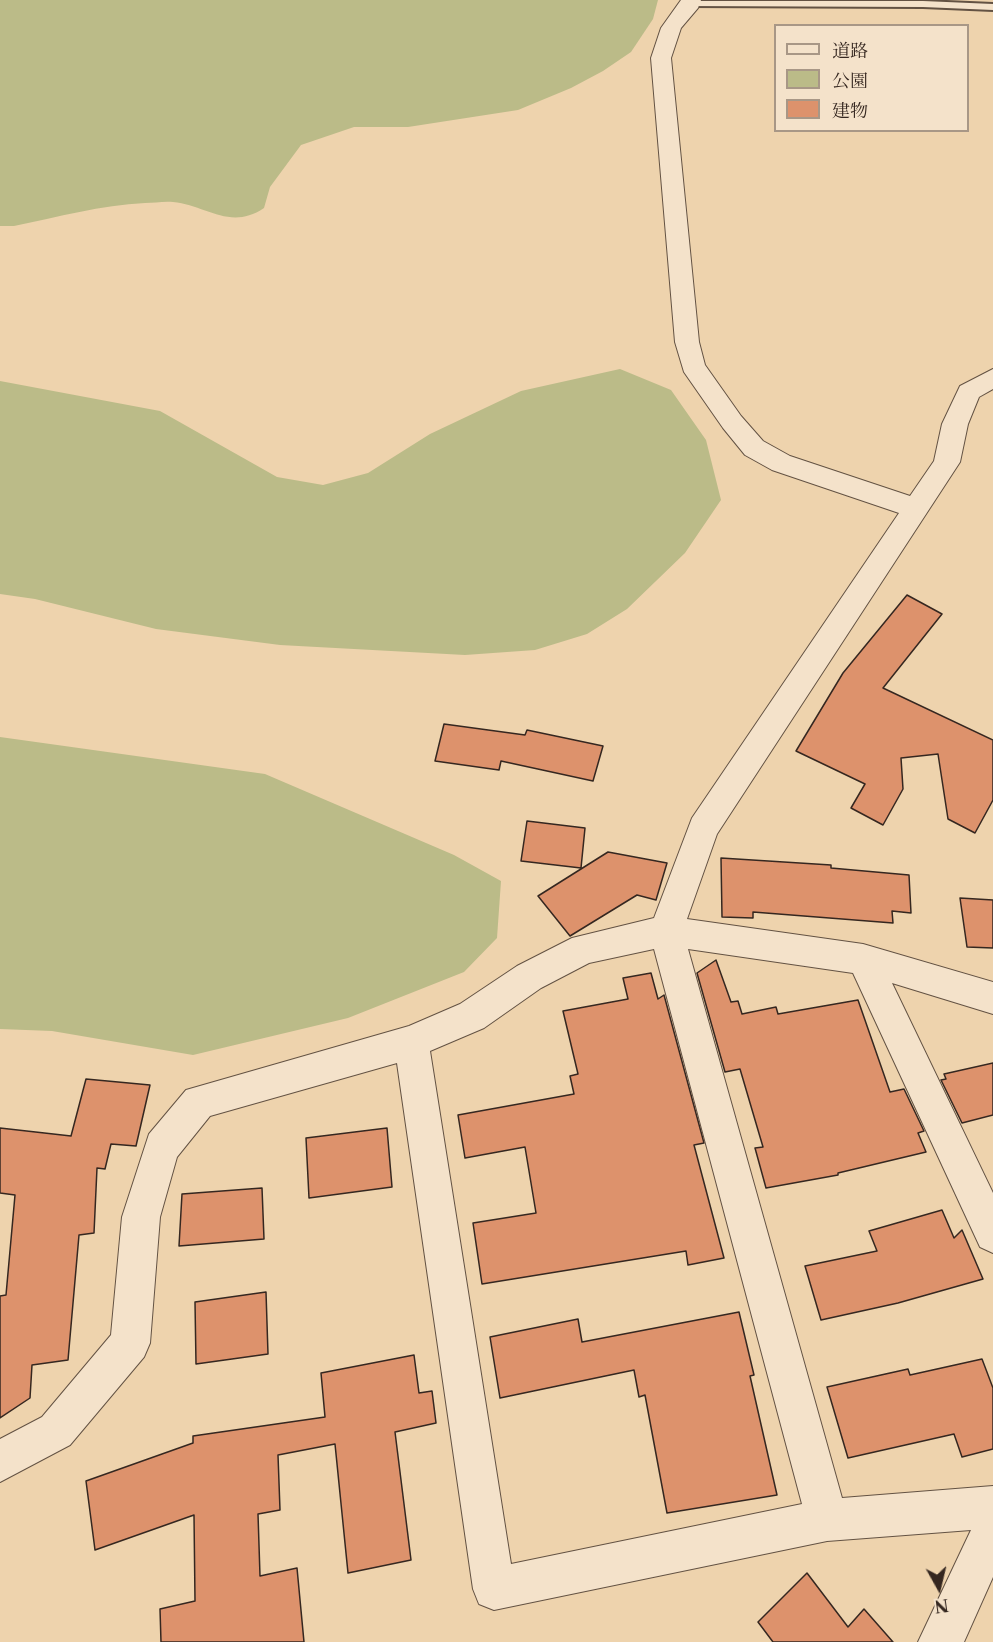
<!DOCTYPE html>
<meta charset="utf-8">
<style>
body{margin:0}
#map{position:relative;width:993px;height:1642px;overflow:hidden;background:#eed3ad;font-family:"Libre Caslon Text","Noto Serif JP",serif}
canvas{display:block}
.legend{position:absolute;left:774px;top:24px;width:195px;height:108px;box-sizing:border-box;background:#f4e2ca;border:2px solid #a89786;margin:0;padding:8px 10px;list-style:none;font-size:18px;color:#352720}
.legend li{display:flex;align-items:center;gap:12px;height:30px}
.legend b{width:30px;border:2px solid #a89786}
.north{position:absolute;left:909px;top:1558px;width:60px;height:60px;-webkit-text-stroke:4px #f4e2ca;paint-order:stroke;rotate:172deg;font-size:16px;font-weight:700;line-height:24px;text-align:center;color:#352720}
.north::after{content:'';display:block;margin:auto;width:21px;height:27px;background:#352720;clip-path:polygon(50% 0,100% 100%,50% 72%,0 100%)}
</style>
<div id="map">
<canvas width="993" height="1642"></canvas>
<ul class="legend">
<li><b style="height:8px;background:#f4e2ca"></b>道路</li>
<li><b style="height:16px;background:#bb8"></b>公園</li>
<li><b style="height:16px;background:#dd926c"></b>建物</li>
</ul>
<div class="north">N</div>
</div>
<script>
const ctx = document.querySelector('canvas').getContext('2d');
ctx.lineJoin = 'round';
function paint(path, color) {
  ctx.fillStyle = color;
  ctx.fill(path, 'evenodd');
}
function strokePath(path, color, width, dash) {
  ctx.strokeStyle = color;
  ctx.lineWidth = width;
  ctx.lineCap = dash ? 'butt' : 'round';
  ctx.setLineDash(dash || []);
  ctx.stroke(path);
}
paint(new Path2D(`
 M0,0H658L653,19L631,52L603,71L571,88L518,110L408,127H354L301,145L270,187L264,208C230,231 206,205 173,202C164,201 154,203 145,203C101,205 58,217 14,226H0Z
 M620,369L671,390L706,440L721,500L685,553L627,609L587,634L535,650L465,655L280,645L156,629L35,599L0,594V381L160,411L277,477L323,485L368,473L430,434L521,391Z
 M0,737L265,774L454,855L501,881L497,938L464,972L348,1018L193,1055L52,1031L0,1029Z`), '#bb8');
const building = new Path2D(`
 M907,595L942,614L883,688L993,740V800L975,833L948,819L938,754L901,758L903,789L883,825L851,808L865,784L796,751L843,673Z
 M444,724L525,735L527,730L603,746L593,781L501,761L499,770L435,761Z
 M527,821L585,828L581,868L521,861Z
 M608,852L667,863L656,900L637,895L570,936L538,896Z
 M721,858L831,865V868L909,875L911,913L892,911L893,923L753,912V918L722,917Z
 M960,898L993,900V948L967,947Z
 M716,960L731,1002L738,1001L742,1014L776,1007L778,1014L858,1000L890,1092L904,1089L924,1131L918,1133L926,1152L838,1173V1175L766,1188L755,1148L763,1147L740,1069L725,1072L697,973Z
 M651,973L658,999L664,995L704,1143L694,1145L724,1258L688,1265L686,1251L482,1284L473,1223L536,1213L525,1147L465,1158L458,1115L574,1094L570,1076L578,1074L563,1011L628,999L623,978Z
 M993,1063V1115L962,1123L941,1080L946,1079L944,1074Z
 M86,1079L150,1085L136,1146L111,1144L105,1169L97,1168L94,1233L79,1235L68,1360L32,1365L30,1398L0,1418V1296L6,1295L15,1195L0,1193V1128L71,1136Z
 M387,1128L392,1187L309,1198L306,1138Z
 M262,1188L264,1239L179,1246L182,1194Z
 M942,1210L954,1238L962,1230L983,1279L898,1303L821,1320L805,1266L877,1251L869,1231Z
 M266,1292L268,1354L196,1364L195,1302Z
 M739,1312L754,1375L750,1376L777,1495L667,1513L645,1395L639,1397L634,1370L500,1398L490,1337L578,1319L582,1342Z
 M414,1355L419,1393L432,1391L436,1423L395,1432L411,1560L348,1573L335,1444L278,1455L280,1510L258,1514L260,1576L297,1568L304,1642H161L160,1609L195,1601L194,1515L95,1550L86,1481L193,1443V1436L325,1417L321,1373Z
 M982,1359L993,1388V1449L962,1457L954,1434L848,1458L827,1387L908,1369L910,1375Z
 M807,1573L848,1627L864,1609L893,1642H773L758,1622Z`);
paint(building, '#dd926c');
strokePath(building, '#352720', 1.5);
const lane = new Path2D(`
 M691,1H923L993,4V10L923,7L687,6V2Z`);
const street = new Path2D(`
 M681,0H701L698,8L681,28L671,58L699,342L705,365L741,416L763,441L790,456L910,496L934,461L942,424L960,386L993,369V389L979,397L968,424L960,462L717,834L687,919L863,944L993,982V1014L892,983L993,1193V1253L980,1247L853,973L688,949L842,1498L993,1486V1577L964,1642H918L971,1530L827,1541L494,1610L479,1604L473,1589L397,1063L210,1116L177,1157L160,1217L150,1343L144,1357L70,1445L0,1482V1439L42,1417L111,1335L122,1217L149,1134L186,1090L409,1026L460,1004L517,966L572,938L654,918L692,818L899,513L772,470L745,455L723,428L684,372L675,342L651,58L661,28ZM654,949L802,1504L511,1564L430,1051L484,1028L541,988L589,963Z`);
strokePath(lane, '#635243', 4);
strokePath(street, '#635243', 2);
paint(lane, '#f4e2ca');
paint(street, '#f4e2ca');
</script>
